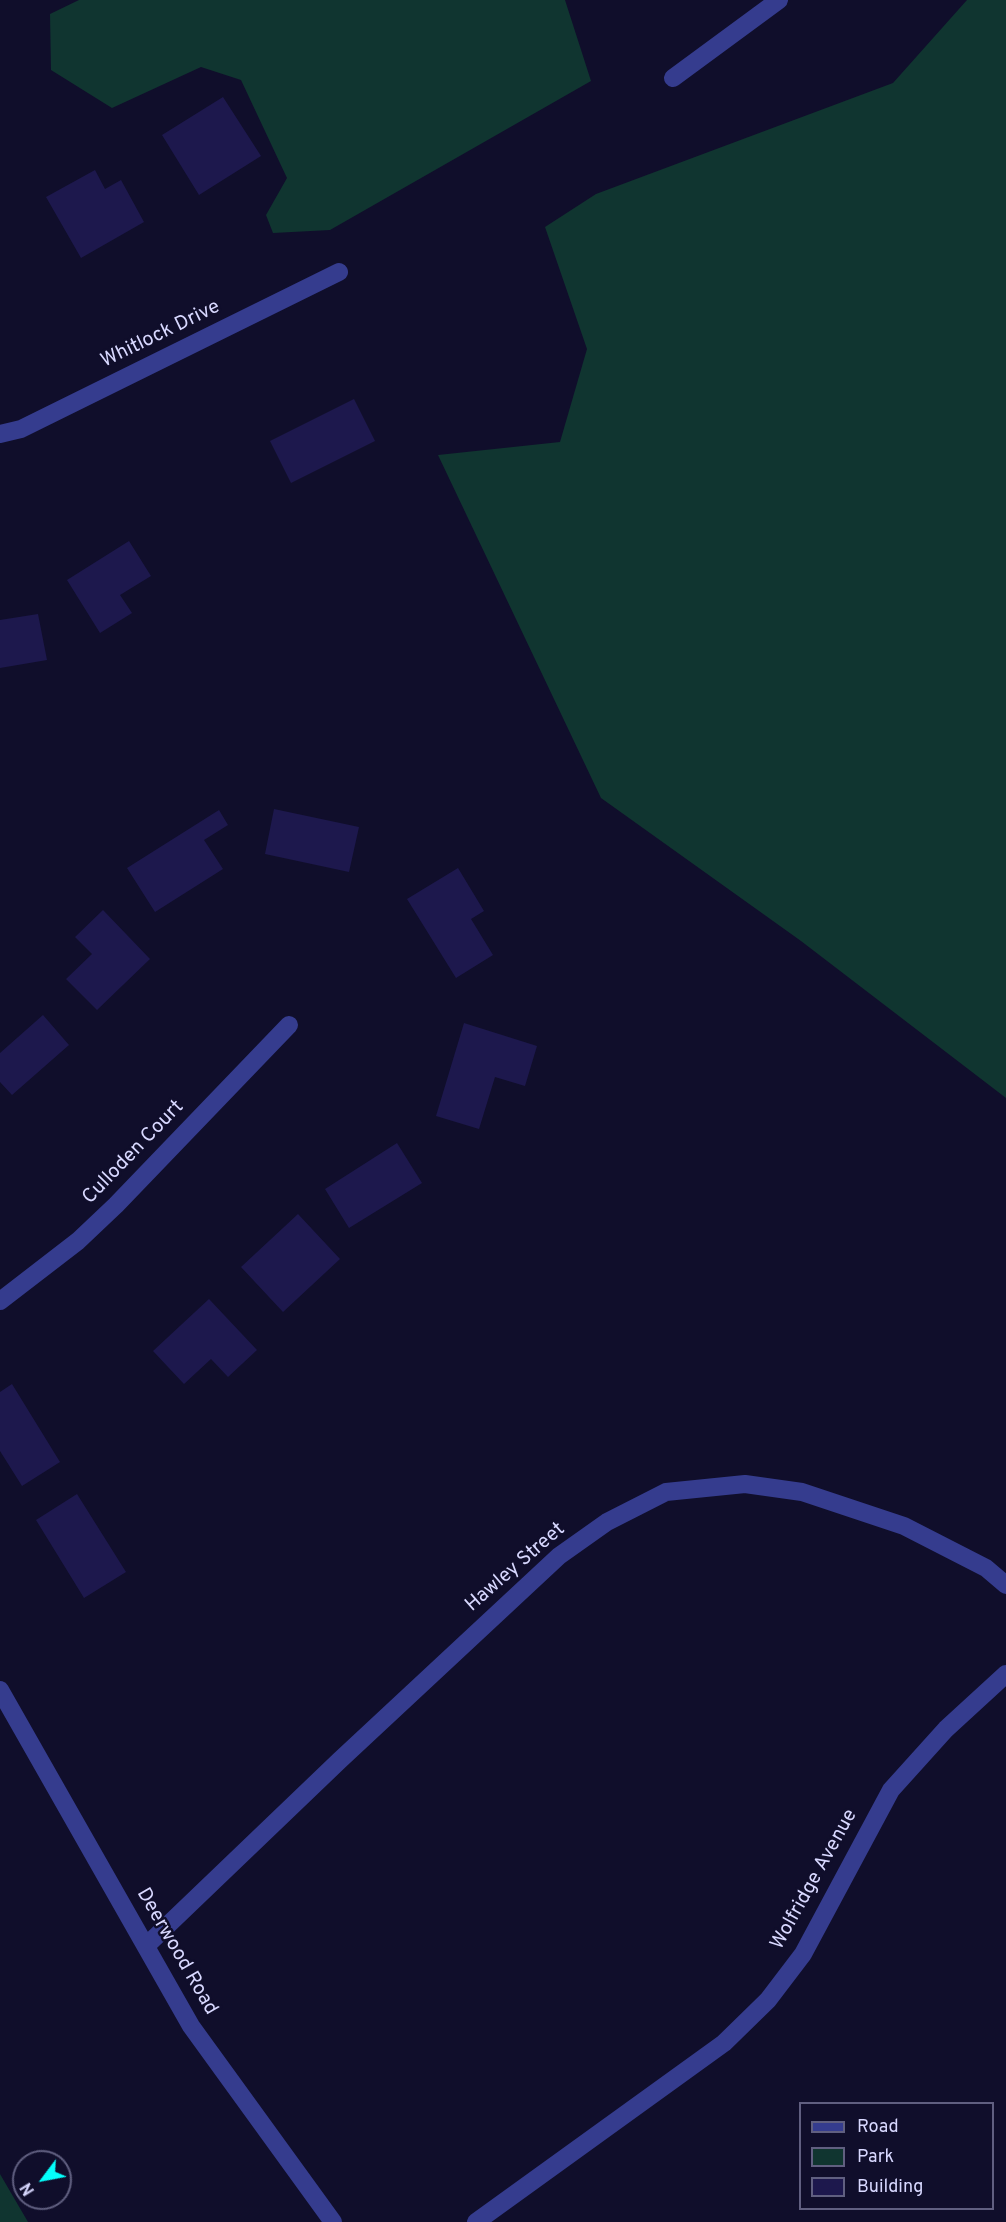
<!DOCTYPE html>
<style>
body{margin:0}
#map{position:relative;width:1006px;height:2222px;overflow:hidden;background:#100e2b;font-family:Overpass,sans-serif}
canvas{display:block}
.legend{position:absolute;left:799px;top:2102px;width:195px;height:108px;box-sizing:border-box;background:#100e2b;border:2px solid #605f80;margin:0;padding:8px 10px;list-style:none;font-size:18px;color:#d8d8ff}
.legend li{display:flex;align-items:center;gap:12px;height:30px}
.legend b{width:30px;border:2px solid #605f80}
.north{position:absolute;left:12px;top:2150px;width:60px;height:60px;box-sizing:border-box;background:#100e2b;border:2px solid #605f80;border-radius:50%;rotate:238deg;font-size:16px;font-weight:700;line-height:24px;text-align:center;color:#d8d8ff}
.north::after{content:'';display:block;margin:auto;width:21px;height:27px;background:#04fffb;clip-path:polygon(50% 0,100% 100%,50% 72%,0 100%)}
</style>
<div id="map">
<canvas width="1006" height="2222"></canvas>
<ul class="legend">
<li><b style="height:8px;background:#353c8e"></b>Road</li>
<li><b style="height:16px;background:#103530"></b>Park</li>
<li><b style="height:16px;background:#1d184d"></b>Building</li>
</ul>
<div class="north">N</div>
</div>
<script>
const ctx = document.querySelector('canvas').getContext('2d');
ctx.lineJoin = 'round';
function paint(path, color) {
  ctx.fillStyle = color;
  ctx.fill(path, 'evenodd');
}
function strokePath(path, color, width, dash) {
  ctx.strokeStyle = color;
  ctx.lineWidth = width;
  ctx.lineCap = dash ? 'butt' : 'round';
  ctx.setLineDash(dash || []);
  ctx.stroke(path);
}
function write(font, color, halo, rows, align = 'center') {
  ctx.font = font + ' Overpass,sans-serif';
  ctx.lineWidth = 5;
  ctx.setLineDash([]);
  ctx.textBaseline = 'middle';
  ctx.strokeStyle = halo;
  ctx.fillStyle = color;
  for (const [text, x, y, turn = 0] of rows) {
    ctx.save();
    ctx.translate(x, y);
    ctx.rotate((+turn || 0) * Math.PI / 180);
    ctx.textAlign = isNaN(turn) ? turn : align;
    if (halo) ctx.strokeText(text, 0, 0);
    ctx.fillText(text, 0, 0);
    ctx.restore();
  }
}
paint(new Path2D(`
 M79,0H565L591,81L330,230L273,233L266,215L287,178L241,80L201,67L112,108L51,70L50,14Z
 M967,0H1006V1098L801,941L601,798L438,455L560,442L587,349L545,227L596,194L893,83Z
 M0,2174L28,2222H0Z`), '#103530');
paint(new Path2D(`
 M223,97L261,156L199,195L162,135Z
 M95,170L105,189L121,180L144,222L81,258L46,197Z
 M354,399L375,441L291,483L270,441Z
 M129,541L151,576L120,595L132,613L100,633L67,580Z
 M38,614L47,660L0,668V620Z
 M274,809L359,827L349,872L265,854Z
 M219,810L228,825L204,840L223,869L155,912L127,868Z
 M458,868L484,911L471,919L493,955L456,978L407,899Z
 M103,910L150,959L97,1010L66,979L92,954L75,937Z
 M43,1015L69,1045L12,1095L0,1082V1053Z
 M464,1023L537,1046L525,1086L495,1077L479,1129L436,1116Z
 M397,1143L422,1183L349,1228L325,1189Z
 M298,1214L340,1259L283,1312L241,1267Z
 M209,1299L257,1350L228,1377L211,1359L184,1384L153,1351Z
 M12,1384L60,1462L22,1486L0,1451V1392Z
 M77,1494L126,1572L84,1598L36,1520Z`), '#1d184d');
strokePath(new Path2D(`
 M673,78L779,0
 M0,434L21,429L339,272
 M0,1301L78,1241L116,1205L289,1025
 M0,1690L191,2026L333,2222
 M146,1946L340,1760L559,1556L607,1522L666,1492L745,1484L802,1492L904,1526L986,1568L1006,1585
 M476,2222L724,2043L768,2000L803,1954L891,1790L946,1729L1006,1674`), '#353c8e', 18);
write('20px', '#d8d8ff', '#100e2b', [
 ["Whitlock Drive",161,335,-26],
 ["Culloden Court",134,1153,-46],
 ["Hawley Street",516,1568,-41],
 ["Wolfridge Avenue",815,1880,-61],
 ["Deerwood Road",176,1952,60]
]);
</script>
